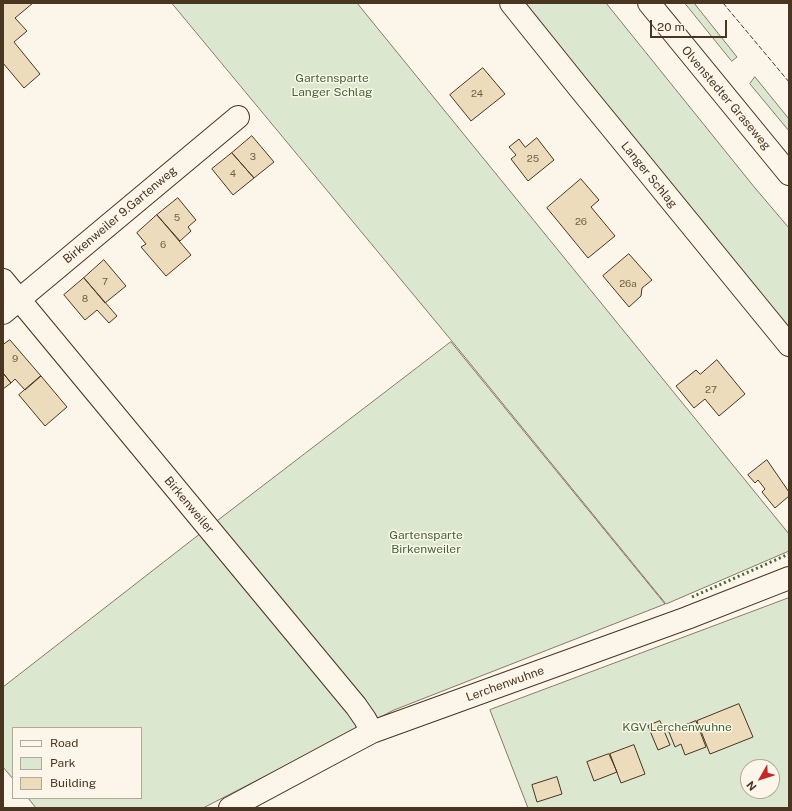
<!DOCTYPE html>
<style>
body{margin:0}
#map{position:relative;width:792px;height:811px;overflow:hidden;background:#fbf6e9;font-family:"Public Sans",sans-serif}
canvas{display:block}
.frame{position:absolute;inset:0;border:4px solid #4a3520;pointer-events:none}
.legend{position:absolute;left:12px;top:727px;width:130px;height:72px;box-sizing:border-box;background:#fbf6e9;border:1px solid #b4a999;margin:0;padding:5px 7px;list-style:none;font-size:12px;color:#4a3520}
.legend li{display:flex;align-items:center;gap:8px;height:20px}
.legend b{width:20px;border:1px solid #b4a999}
.north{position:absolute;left:740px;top:759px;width:40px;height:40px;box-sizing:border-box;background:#fbf6e9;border:1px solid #b4a999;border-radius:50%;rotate:231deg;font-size:11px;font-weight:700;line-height:16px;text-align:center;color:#4a3520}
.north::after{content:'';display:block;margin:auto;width:14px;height:18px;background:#c62828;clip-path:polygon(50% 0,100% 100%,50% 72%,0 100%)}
.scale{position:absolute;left:650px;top:20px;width:77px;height:18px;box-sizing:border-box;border:2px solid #4a3520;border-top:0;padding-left:5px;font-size:12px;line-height:14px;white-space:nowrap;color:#4a3520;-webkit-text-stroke:3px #fbf6e9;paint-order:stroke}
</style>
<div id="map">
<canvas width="792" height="811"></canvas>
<div class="frame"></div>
<ul class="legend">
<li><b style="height:5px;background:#fbf6e9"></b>Road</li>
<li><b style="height:11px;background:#dce7d0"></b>Park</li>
<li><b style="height:11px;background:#ecdcbc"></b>Building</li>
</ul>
<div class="north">N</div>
<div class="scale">20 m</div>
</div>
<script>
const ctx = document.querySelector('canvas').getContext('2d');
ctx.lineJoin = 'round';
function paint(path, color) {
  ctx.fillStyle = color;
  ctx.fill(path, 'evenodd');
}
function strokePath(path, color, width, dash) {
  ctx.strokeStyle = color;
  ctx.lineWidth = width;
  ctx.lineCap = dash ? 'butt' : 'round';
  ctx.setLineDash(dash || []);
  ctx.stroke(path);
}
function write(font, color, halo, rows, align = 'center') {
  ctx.font = font + ' "Public Sans",sans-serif';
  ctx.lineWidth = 3;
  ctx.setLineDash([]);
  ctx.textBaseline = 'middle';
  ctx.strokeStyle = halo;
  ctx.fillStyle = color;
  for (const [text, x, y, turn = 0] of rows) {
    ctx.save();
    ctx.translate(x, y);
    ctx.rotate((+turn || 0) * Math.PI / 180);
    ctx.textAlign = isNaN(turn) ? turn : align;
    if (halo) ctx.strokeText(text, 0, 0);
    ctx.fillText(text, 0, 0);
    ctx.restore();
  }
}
const green = new Path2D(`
 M172,3H357L789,534V551L666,604L451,340Z
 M521,3H606L755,188L789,228V330Z
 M685,3H694L737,57L732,61Z
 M755,77L789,119V131L750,84Z
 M451,342L665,604L394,710L203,808H36L28,798H141V728H13V779L3,767V687L192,540Z
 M789,598V808H528L490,710ZM748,767H772V791H748Z`);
paint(green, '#dce7d0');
strokePath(green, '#887966', 1);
const building = new Path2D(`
 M3,3H33L15,18L27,31L14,42L40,74L24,88L3,63Z
 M483,68L505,94L471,121L450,95Z
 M252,136L274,162L254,178L232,153Z
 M537,138L554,160L528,181L511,159L516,155L509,147L519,139L525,147Z
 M232,153L254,178L233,195L212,169Z
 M581,179L599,200L591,207L615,236L588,258L547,208Z
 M178,198L196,220L188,227L191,231L180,241L157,215Z
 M157,215L191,255L166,276L141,247L146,244L137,233Z
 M629,254L652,280L642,288L641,296L629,307L603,276Z
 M104,260L126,286L105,303L84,278Z
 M84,278L117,316L109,323L97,310L85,320L64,295Z
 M10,340L41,376L25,390L15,379L11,383L3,373V345Z
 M717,360L745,394L719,416L705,399L694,408L676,386L696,370L700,374Z
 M3,373L11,383L3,389Z
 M41,376L67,407L45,426L19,395Z
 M767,460L789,492V496L775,508L762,492L765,489L758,480L755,483L748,475Z
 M739,704L753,737L710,754L697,721Z
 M660,721L670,745L658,750L648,726Z
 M696,721L706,747L685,755L681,744L675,747L669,732Z
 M634,745L645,774L621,783L610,754Z
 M609,754L617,772L594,781L587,762Z
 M557,777L562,794L537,802L532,785Z`);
paint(building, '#ecdcbc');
strokePath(building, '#4a3520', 1);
const minor = new Path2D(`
 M511,3L580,89L789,345
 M3,280L356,706L365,719L372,732
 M3,313L238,117
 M230,808L353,742L372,732L687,618L789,578`);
const secondary = new Path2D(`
 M649,3L789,174`);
strokePath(minor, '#4a3520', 24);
strokePath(secondary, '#4a3520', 24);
strokePath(minor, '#fbf6e9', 22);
strokePath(secondary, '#fbf6e9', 22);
strokePath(new Path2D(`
 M692,597L789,554`), '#436837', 3, [2, 3]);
strokePath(new Path2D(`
 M723,3L789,82`), '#4a3520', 1, [5, 2]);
write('10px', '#725f47', null, [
 ["24",477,94],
 ["3",253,157],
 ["25",533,159],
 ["4",233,174],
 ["5",177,218],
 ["26",581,222],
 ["6",163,245],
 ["7",105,282],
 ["26a",628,284],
 ["8",85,299],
 ["9",15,359],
 ["27",711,390]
]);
write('12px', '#436837', '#fbf6e9', [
 ["Gartensparte",332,78],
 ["Langer Schlag",332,92],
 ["Gartensparte",426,535],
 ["Birkenweiler",426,549],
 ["KGV Lerchenwuhne",677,727]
]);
write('12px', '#4a3520', '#fbf6e9', [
 ["Olvenstedter Graseweg",726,98,50],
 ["Langer Schlag",649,175,51],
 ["Birkenweiler 9.Gartenweg",120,215,-40],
 ["Birkenweiler",189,505,50],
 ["Lerchenwuhne",505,684,-20]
]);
</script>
